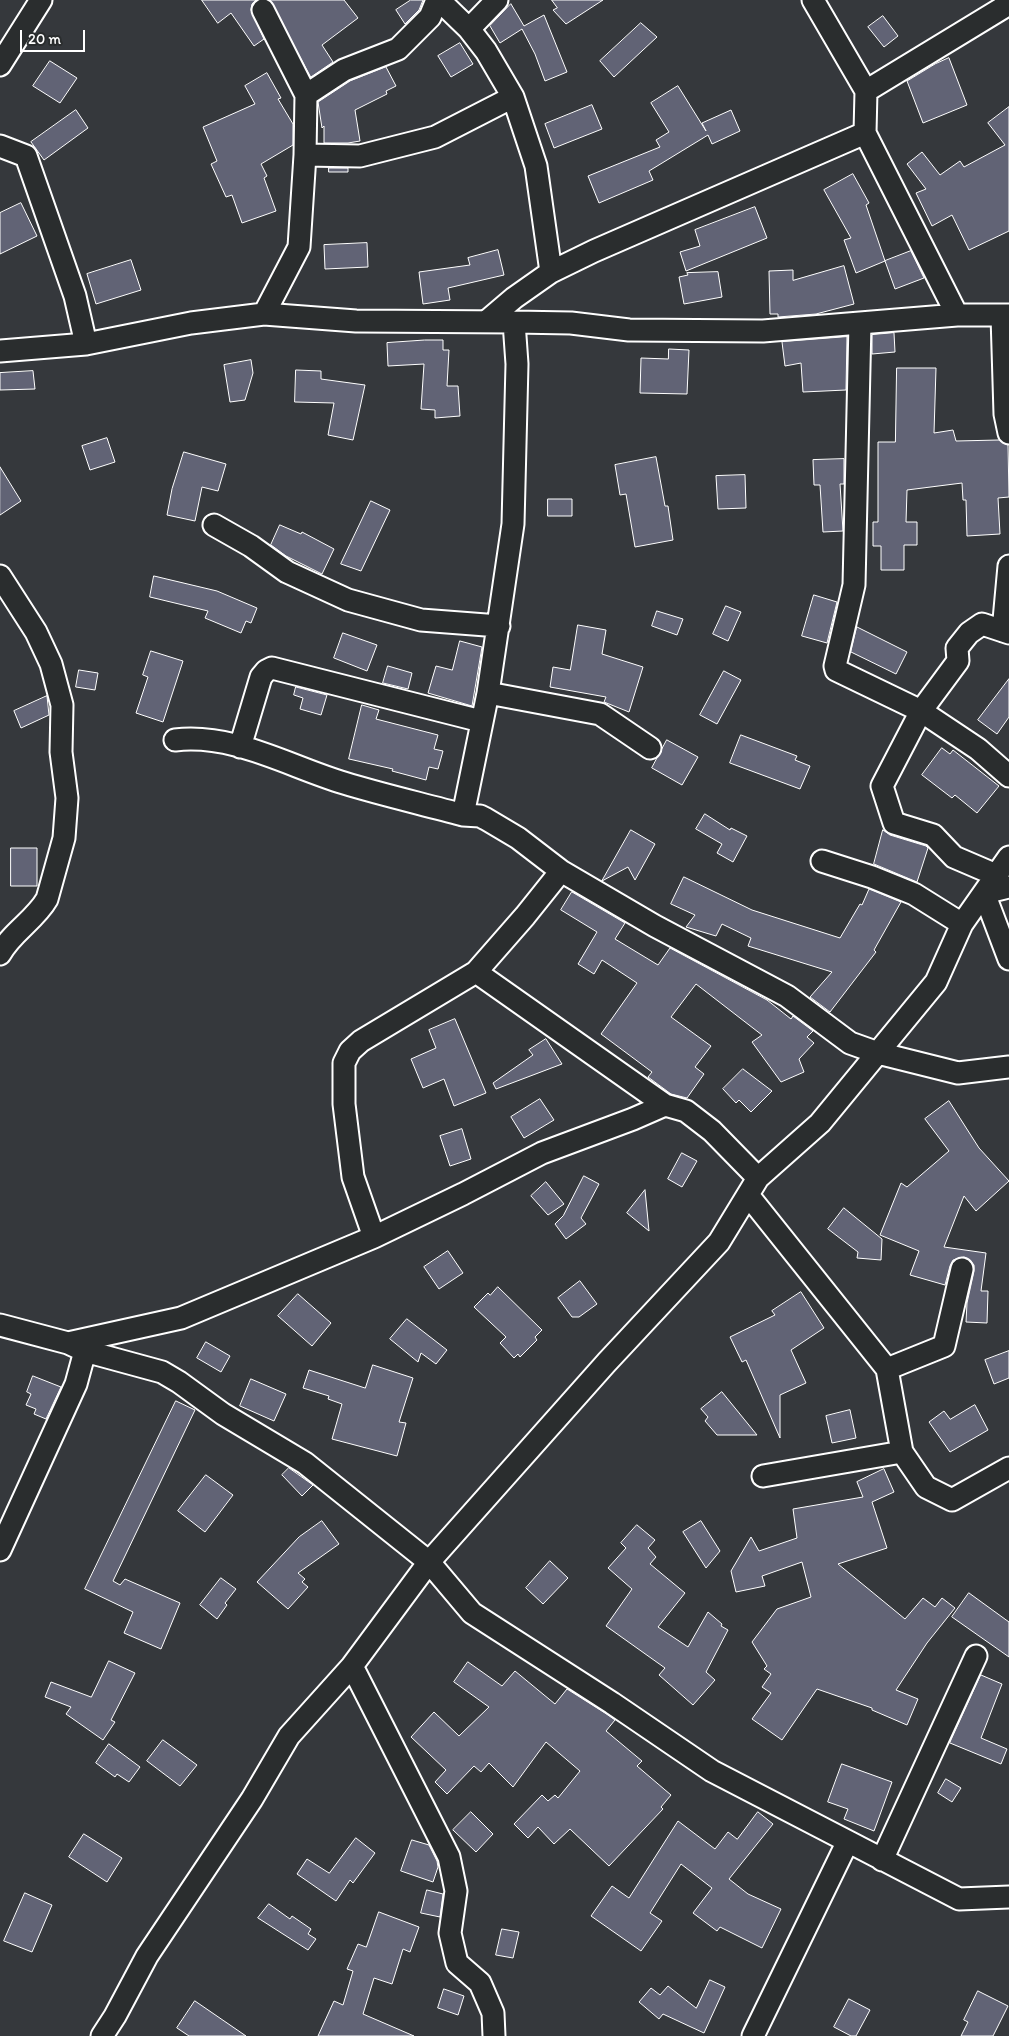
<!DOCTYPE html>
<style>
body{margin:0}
#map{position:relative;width:1009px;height:2036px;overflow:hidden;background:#35383c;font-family:Itim,sans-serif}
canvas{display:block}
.scale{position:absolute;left:20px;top:30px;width:65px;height:22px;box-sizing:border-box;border:2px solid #fff;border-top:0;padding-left:6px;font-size:15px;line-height:18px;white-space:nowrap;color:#fff;-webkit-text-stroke:4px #2a2d2e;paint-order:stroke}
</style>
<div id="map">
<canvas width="1009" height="2036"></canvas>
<div class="scale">20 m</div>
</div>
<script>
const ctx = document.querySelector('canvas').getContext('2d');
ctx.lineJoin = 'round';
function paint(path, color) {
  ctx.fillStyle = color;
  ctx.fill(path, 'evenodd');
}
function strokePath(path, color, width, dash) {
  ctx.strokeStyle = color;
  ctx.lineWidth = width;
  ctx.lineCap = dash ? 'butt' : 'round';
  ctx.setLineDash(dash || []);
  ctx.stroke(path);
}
const building = new Path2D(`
 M202,0H256L252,4L251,10L264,39L254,46L231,13L218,23Z
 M270,0H344L358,18L322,45L333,62L311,77Z
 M411,0H423L419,10L405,24L396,10Z
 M552,0H603L566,24L553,10L557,8Z
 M511,4L524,26L544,15L567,72L545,81L535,54L522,29L500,43L490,26Z
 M883,16L898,36L884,47L868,27Z
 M641,23L657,37L614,77L600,61Z
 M460,43L473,64L451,77L438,56Z
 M949,58L967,105L923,123L907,81L935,64Z
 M50,61L77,78L60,103L33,86Z
 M386,67L396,86L386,91L387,94L355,110L360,141L348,143H324V126L322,128L318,102L350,81Z
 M267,73L281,98L278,99L293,124V145L261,164L267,176L264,178L276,211L242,223L232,195L226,197L211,164L217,161L203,127L255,104L245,86Z
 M678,86L706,131L702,123L731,110L740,131L712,144L708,135L649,171L653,180L599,203L588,176L660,147L656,140L669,132L651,103Z
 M592,105L602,129L554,148L545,124Z
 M1009,107V231L969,250L952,215L932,226L916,193L926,189L907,164L922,152L940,175L960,161L964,167L1005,145L988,123Z
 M76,110L88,128L44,160L31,142Z
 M329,168H348V172H329Z
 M853,174L869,203L866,205L885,261L856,273L844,240L851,238L824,190Z
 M21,203L37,236L0,254V213Z
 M755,207L767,238L686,271L680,252L700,246L695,230Z
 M367,243L368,267L325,269L324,245Z
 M498,250L504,275L448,288L450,300L423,304L419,272L470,265L468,258Z
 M911,251L924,278L895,289L885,261Z
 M131,260L141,290L96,304L87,274Z
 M844,266L854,304L816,314L778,317V314H770L769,271L793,270V280Z
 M718,272L722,297L684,304L679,277L688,275L687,273Z
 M894,333L895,352L872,354V335Z
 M847,337L846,390L803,392L801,363L785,366L782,342Z
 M425,340H443V350H449L447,386H458L460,416L435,418V410L421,409L424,364L388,366L387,343Z
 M669,349L689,350L687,394L640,393L641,358L668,359Z
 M251,360L253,373L245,400L230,402L224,365Z
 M897,368H936L934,433L953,430L956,441L999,440L1008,445L1009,497L998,498L1000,534L967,536L966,500H963L962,483L907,490L906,522H917V545H904V570H881V546H873V522H878V442H895Z
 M296,370L321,371V379L365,385L353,440L328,435L334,403L295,402Z
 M33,371L35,389L0,390V373Z
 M107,438L115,462L90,470L82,446Z
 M184,452L226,464L218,491L202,487L195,521L167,515L172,489Z
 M656,457L665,506H668L673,540L635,547L626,494L620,495L615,465Z
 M844,459V484H840L843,531L823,532L820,485H814L813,460Z
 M0,467L21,501L0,515Z
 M745,475L746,508L718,509L716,476Z
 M548,499H572V516H548Z
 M371,501L390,510L361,571L341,564Z
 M280,525L301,534L302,532L334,549L322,574L286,556L271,545Z
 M154,576L217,591L257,608L251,623L246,621L241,633L205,618L208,611L150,597Z
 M814,595L837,602L827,643L802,636Z
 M726,606L741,612L728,641L713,634Z
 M657,611L683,619L677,635L652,626Z
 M578,625L606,630L602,654L643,667L629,712L604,702L606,697L550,687L553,667L570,670Z
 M857,627L907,652L896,674L851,652Z
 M343,633L377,645L367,671L334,658Z
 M460,641L482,647L472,706L428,693L436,666L452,670Z
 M151,651L183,661L163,722L136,713L148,677L143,675Z
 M388,666L412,673L408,689L383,683Z
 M79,670L98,673L95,690L76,687Z
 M724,671L741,680L717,724L700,715Z
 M1009,679V717L997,734L978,720Z
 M296,687L327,695L321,715L300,709L303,698L294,695Z
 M47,696L49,715L21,728L14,711Z
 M362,705L379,710L376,719L438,735L434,749L443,751L438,769L429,767L426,780L392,771L393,769L349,759Z
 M741,735L797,756L795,760L810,766L800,789L730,763Z
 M667,740L698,757L682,785L652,768Z
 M942,748L950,754L953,750L999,786L977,813L955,795L952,798L922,775Z
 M705,814L730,830L731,828L747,836L733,862L717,853L722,844L696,829Z
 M631,830L655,844L635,880L628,867L602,881Z
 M883,830L890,835L926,846L928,848L917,882L874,864Z
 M11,848H37V886H11Z
 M684,877L752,910L840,938L860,904L862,905L869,889L901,902L874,950L876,952L830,1012L810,997L832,972L748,946L751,938L722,924L716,936L686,927L695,915L671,904Z
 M572,892L625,923L615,939L658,965L670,948L767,1000L791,1019L793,1016L813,1031L807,1037L814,1043L799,1059L804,1072L781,1082L752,1042L762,1035L696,984L671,1017L711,1046L695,1067L704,1074L687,1098L671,1094L648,1077L652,1072L601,1034L637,983L602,960L594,974L578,964L597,932L561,910Z
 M455,1019L486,1093L454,1106L444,1079L423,1088L411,1059L436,1048L429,1030Z
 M546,1039L562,1064L496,1089L493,1083L533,1055L529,1050Z
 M743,1069L772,1091L751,1112L739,1100L736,1103L723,1089Z
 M540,1099L554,1120L524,1138L511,1117Z
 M949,1101L979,1148L1009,1181L976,1211L964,1196L944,1247L986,1253L981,1291H988L987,1323L966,1322L967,1303L974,1271V1265L970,1260L964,1257L953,1260L950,1266L945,1285L910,1275L919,1251L880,1235L901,1183L907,1187L949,1151L925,1119Z
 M462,1129L471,1159L450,1166L440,1136Z
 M682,1153L697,1161L682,1187L668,1179Z
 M584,1176L599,1184L581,1218L586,1224L566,1239L555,1224L563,1216Z
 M546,1182L564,1204L548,1215L531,1196Z
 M645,1190L649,1231L627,1213Z
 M844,1208L882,1239L881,1260L857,1258L858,1252L828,1229Z
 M448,1251L463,1273L439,1289L424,1267Z
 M580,1281L597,1304L579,1317H572L558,1298Z
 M498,1287L542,1330L535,1337L537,1340L520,1357L518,1354L514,1358L500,1343L506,1337L474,1307L488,1293L490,1295Z
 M801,1292L824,1328L791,1350L806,1383L780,1395V1438L746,1360L742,1362L730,1337L775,1315L772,1311Z
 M298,1294L331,1323L312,1346L278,1316Z
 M407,1319L447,1350L436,1364L421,1353L418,1362L390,1339Z
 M206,1342L230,1356L221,1372L197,1358Z
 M1009,1351V1378L994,1384L985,1360Z
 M373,1365L413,1378L399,1422L406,1423L397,1456L332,1439L342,1404L328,1399L329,1396L303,1388L309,1370L365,1388Z
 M33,1376L61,1387L46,1419L34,1414L36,1409L26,1405L31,1394L27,1392Z
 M251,1379L286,1394L274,1421L240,1406Z
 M722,1392L757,1435H717L705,1421L708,1417L701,1409Z
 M176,1401L195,1410L113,1581L120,1585L125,1579L180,1603L161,1649L124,1633L133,1612L85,1589Z
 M975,1405L988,1430L950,1452L929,1422L944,1411L950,1419Z
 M850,1410L856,1438L832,1443L826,1416Z
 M289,1468L313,1485L302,1496L282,1475Z
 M884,1469L894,1492L872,1502L887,1548L838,1564L905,1619L923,1598L935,1607L942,1598L955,1608L927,1643L896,1690L918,1699L907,1725L872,1710V1708L817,1689L782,1740L752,1719L771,1693L762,1687L771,1674L764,1669L767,1666L752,1642L777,1609L811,1597L802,1562L762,1576L765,1586L736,1592L731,1571L751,1537L759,1551L797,1538L793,1509L863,1497L857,1482Z
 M206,1475L233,1495L205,1532L178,1511Z
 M322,1521L339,1544L298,1573L305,1579L302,1582L308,1587L288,1609L257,1582L299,1537Z
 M701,1521L720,1551L706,1568L683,1532Z
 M637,1525L655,1540L648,1548L656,1557L650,1564L685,1593L658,1627L688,1647L708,1612L722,1624L721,1626L728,1630L706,1672L715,1680L693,1705L659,1675L665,1668L606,1626L632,1589L608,1568L626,1548L621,1543Z
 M550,1561L568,1578L543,1604L526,1588Z
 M221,1578L236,1589L225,1603L227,1605L217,1619L200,1605Z
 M969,1593L1009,1622V1657L952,1617Z
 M109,1661L135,1673L111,1720L115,1722L103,1740L66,1714L71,1707L45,1697L51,1682L91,1697Z
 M468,1662L502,1686L515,1671L555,1704L567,1689L605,1713L615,1720L606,1731L642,1761L637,1766L671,1795L661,1807L663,1809L609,1866L570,1829L554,1844L538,1827L528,1838L514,1824L542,1795L548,1801L555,1795L558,1798L580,1771L546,1742L513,1787L489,1763L481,1772L474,1766L447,1794L435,1782L446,1770L411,1737L434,1712L459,1736L489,1707L454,1682Z
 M981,1675L1002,1684L981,1738L1007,1749L1001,1764L950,1743Z
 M163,1740L197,1765L180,1786L147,1761Z
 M109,1744L140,1767L129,1782L117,1774L115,1777L96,1763Z
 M842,1764L892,1782L874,1831L844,1819L848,1809L828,1802Z
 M946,1779L961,1788L952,1802L938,1793Z
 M471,1812L493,1834L476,1852L453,1830Z
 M758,1812L773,1824L729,1879L748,1894L781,1909L762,1948L720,1927L717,1931L693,1913L712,1888L681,1864L650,1913L662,1921L641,1951L591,1916L612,1886L629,1898L678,1821L715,1849L728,1832L737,1839Z
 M84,1834L122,1858L107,1882L69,1857Z
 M356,1838L375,1853L353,1883L350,1880L336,1901L297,1874L307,1859L329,1873Z
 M412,1840L429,1845L437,1861L438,1867L433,1882L401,1871Z
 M427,1890L443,1894L440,1917L421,1913Z
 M25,1893L52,1905L32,1952L4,1941Z
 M269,1904L290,1919L292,1916L311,1929L308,1934L316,1939L308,1950L258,1918Z
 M379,1912L419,1927L410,1952L403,1949L392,1984L374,1978L363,2014L414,2036H318L334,2001L343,2005L353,1971L347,1969L358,1944L366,1947Z
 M502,1929L519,1932L513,1958L496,1955Z
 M710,1980L725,1987L704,2033L663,2014L659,2019L639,2002L651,1988L660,1995L668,1986L696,2008Z
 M444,1989L464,1996L458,2015L438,2008Z
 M978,1991L1008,2006L993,2036H961L968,2022L964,2020Z
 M849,1999L870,2010L856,2036H851L834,2027Z
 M195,2001L246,2036H189L177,2028Z`);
paint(building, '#616375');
strokePath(building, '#fff', 1);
const minor = new Path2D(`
 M439,0L469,29L486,51L513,97L536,166L551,272
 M813,0L866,91
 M263,10L306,95L305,155L299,247L264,314
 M469,29L497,0
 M0,65L41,0
 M306,95L344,70L398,49L430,17L437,0
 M0,146L26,156L75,296L86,344
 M305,155L360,156L435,137L513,97
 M957,315L865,133L866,91L1009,4
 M1002,316L1005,414L1009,433
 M487,321L514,298L551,272L594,251L865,133
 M860,323L854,585L835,666L836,670L921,711L978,749L1009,776
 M0,351L86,344L191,323L264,314L356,321L514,322L571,323L629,330L763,331L957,315H1009
 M214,525L251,546L287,572L348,600L421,620L499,626
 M0,576L36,632L51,664L62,705L61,752L67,798L64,838L47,899C35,920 11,933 0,954
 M1003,631L1009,566
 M488,693L600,714L650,748
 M240,747L261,677L266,671L272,668L481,721
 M463,815L488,693L513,524L517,364L514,322
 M822,861L872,877L914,894L962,924
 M561,871L655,926L787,996L850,1043L878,1053L958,1073L1009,1067
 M996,875L954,857L933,835L894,823L882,786L921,711L958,661L957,648L969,633L982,624L1009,633
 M1009,887L984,893L1009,959
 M476,972L665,1105
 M748,1195L887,1369L902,1452
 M374,1237L463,1194L542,1153L633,1119L665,1105L686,1111L712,1131L758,1178
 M0,1325L68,1343L85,1351L162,1372L179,1382L223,1414L305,1463L429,1562L472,1613L612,1703L712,1771L959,1899L1009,1897
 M68,1343L181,1318L374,1237L353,1177L344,1104V1063L350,1051L361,1041L476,972L525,916L561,871L518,838L486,819L480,816L463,815C423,804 383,795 344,783C290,767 234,733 175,740
 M887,1369L944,1346L962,1269
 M763,1476L902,1452L926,1487L952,1500L1009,1468
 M0,1550L76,1384L85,1351
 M352,1666L449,1857L456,1891L450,1933L457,1963L480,1983L493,2013L494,2036
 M882,1860L976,1656
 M102,2036L115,2016L147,1956L252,1799L289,1736L352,1666L429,1562L607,1362L719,1242L758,1178L820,1123L936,982L962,924L1009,857
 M753,2036L847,1843`);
strokePath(minor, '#fff', 25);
strokePath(minor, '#2a2d2e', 21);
</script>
